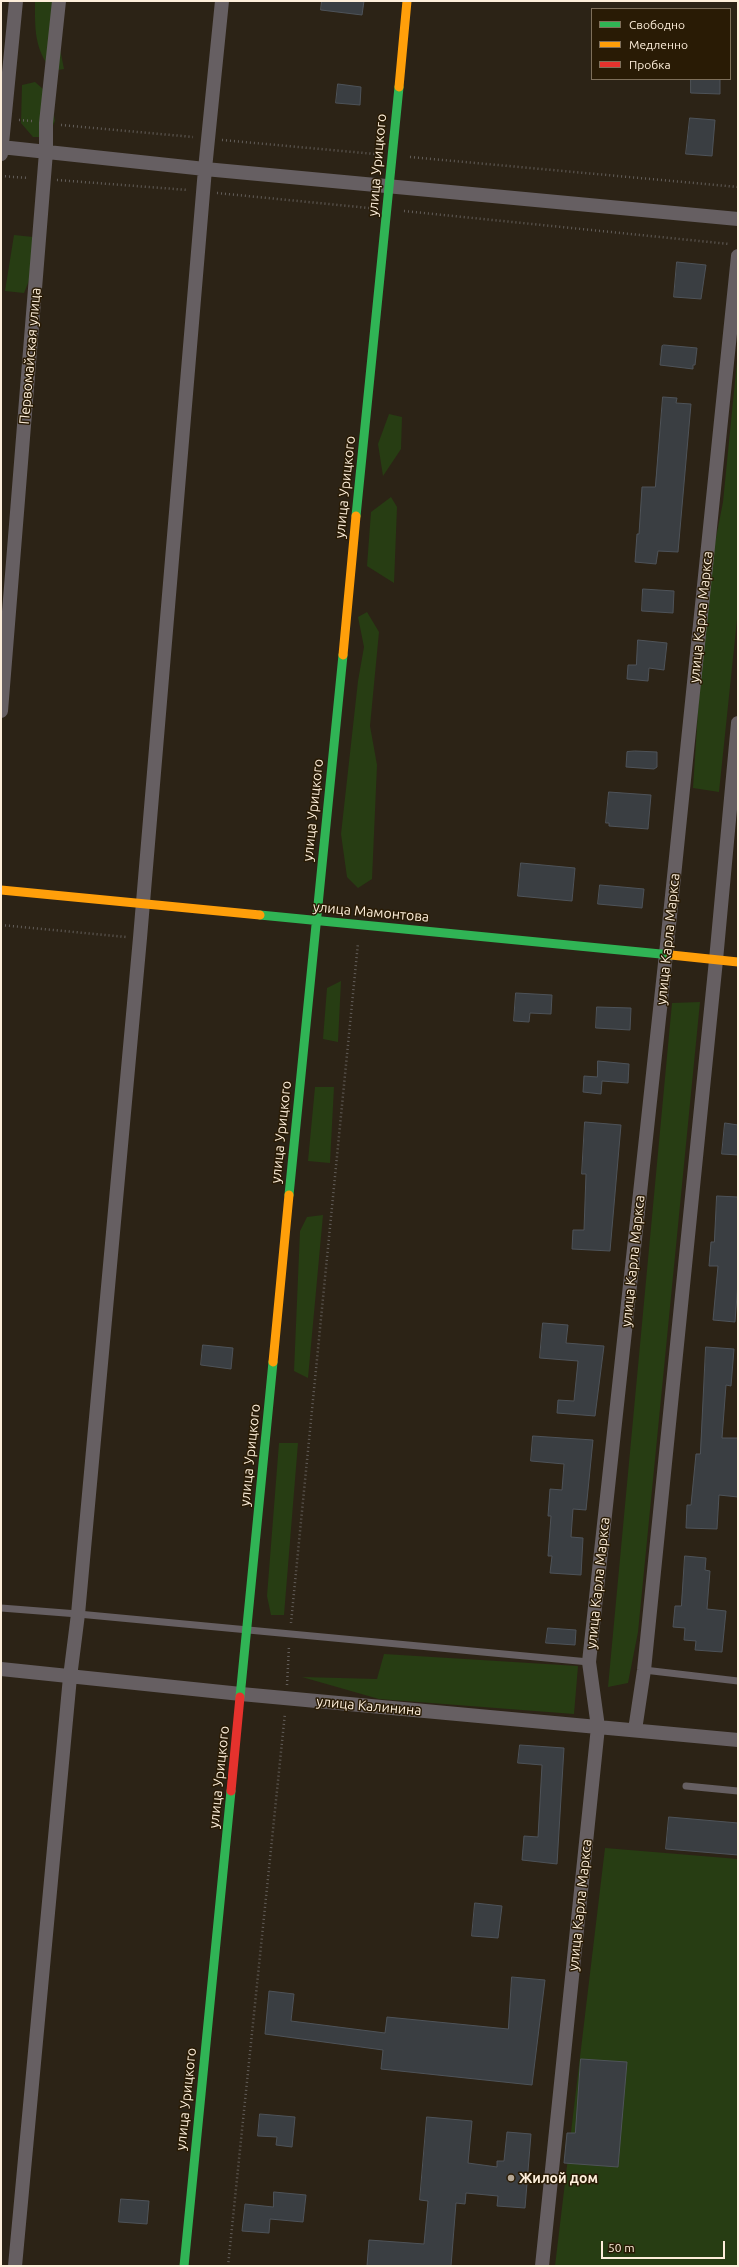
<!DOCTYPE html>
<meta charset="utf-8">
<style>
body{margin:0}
#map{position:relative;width:739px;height:2267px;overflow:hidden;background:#2c2316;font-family:Ubuntu,sans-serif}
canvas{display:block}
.frame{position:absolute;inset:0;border:2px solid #fdeeda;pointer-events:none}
.legend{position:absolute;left:591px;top:8px;width:140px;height:72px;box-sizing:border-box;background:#291b05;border:1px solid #7e6f5a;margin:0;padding:5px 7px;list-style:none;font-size:12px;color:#fdeeda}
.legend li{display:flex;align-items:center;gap:8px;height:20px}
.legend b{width:20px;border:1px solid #7e6f5a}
.scale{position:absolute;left:601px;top:2241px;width:124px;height:18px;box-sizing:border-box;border:2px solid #fdeeda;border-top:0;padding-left:5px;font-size:12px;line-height:14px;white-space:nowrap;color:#fdeeda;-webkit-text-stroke:3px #291b05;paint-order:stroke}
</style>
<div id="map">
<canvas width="739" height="2267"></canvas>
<div class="frame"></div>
<ul class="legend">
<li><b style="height:5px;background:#30b455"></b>Свободно</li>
<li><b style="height:5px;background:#ff9f0a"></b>Медленно</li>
<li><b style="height:5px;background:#e5322d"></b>Пробка</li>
</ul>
<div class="scale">50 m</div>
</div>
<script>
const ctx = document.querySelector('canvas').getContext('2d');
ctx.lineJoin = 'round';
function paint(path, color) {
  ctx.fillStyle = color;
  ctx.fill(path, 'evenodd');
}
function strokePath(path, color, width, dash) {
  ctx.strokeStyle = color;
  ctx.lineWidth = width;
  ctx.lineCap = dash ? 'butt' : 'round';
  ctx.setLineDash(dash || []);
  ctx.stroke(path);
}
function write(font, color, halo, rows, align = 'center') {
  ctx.font = font + ' Ubuntu,sans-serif';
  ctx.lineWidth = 3;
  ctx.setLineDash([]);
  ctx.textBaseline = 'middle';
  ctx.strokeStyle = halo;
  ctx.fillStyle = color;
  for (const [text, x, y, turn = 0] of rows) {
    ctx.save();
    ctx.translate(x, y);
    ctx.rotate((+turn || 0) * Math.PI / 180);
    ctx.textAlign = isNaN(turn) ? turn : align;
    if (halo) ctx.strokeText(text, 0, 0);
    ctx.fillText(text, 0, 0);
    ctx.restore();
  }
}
paint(new Path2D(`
 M35,1H65L60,49L64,69L52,71C34,48 35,29 35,1Z
 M35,82L50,95L55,121L48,137H33L21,123L22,85Z
 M14,235L33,237L36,263L24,293L5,291Z
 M738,351V610L719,792L693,788L706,589L723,502Z
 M389,414L402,417L401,449L383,476L378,444Z
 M391,497L397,507L394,583L367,566L371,512Z
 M367,612L379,632L370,726L377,765L372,879L358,888L347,877L341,834L358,681L364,647L358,617Z
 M341,981L338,1042L323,1039L327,988Z
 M700,1002L638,1632L628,1683L608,1687L672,1003Z
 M315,1087H334L330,1163L308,1161Z
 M323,1215L308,1378L294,1371L300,1231L307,1217Z
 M279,1443H298L284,1615H271L267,1596Z
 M384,1654L578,1666L574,1714L379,1699L302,1677L377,1679Z
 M605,1848L738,1859V2266H555Z`), '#273d13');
const building = new Path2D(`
 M322,1H364L362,15L321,10Z
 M691,79H720V94L691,93Z
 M338,84L361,87L360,105L336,103Z
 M690,118L715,120L712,156L686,154Z
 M677,262L706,265L701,299L674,297Z
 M664,345L697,348L695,365H693V369L660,365L662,346Z
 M663,397L677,398L676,403L691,404L678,552L658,551L656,564L635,562L637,534H639L642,487H655Z
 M643,589L674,591L673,613L642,611Z
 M638,640L667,643L664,670L649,668L648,681L627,679L628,665H636Z
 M635,751L657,752V767L654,769L626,767L627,752Z
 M609,792L651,795L648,829L609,826V823H606Z
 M521,863L575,868L572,901L518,896Z
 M600,885L644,889L642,908L598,904Z
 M516,993L552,995L551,1014L530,1013L529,1022L514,1021Z
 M597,1007L631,1008L630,1030L596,1028Z
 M598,1061L629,1064L628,1083L602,1081L601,1094L583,1092L584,1076L597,1077Z
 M585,1122L621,1125L610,1251L572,1249L573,1230H584L586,1174H582Z
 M725,1123L738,1125V1155L722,1154Z
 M717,1196L738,1197V1282L735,1322L713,1320L718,1266H709L711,1242H714Z
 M543,1323L568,1325L566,1343L604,1346L595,1416L557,1413L558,1400L574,1401L578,1361L540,1358Z
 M203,1345L233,1348L231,1369L201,1365Z
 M706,1347L734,1349L731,1386L726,1385L722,1438H738V1497L719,1495L717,1529L686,1528L687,1505H691L696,1454H700Z
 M533,1436L593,1440L586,1510L573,1509L571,1537L583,1538L581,1575L550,1573L552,1556H548L551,1516H548L550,1489L562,1490L564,1464L531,1461Z
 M685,1556L706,1558L705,1570L710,1571L707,1609L726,1611L722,1652L695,1650L696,1641L684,1640L685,1628L673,1627L675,1606H681Z
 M548,1628L576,1630L575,1645L546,1643Z
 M520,1745L564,1748L557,1864L522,1860L524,1836L538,1837L542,1765L518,1763Z
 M669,1817L738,1823V1855L666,1849Z
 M475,1903L502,1906L498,1938L472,1936Z
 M512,1977L545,1980L532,2085L381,2069L383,2050L265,2034L269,1991L294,1994L291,2021L385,2033L387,2017L508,2029Z
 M581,2059L627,2062L618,2167L564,2163L567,2133H575Z
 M260,2114L295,2117L292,2147L276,2145L277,2137L258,2136Z
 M427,2117L472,2121L468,2163L497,2167V2161H504L507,2132L531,2134L525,2208L497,2206L498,2196L466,2193L465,2204L456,2203L451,2266H367L369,2240L424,2244L428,2201L420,2200Z
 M274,2192L306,2195L303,2222L270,2219L269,2233L242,2231L245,2204L273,2207Z
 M121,2199L149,2201L147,2224L119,2222Z`);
paint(building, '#3a3e42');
strokePath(building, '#4e5359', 1);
strokePath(new Path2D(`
 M19,120L32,121
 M61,125L193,137
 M222,140L375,154
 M410,157L738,187
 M1,176L28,178
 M57,180L188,190
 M217,193L369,208
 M404,211L729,244
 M1,925L126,937
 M291,1623L358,943
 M287,1685L289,1646
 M228,2266L285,1713`), '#635e5a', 2.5, [1, 3]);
strokePath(new Path2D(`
 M1,1608L78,1614L589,1662
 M644,1670L738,1681
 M686,1786L738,1791`), '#665f62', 7);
strokePath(new Path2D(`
 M1,147L205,169L738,219
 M1,154L16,1
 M1,711L46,152V123L59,1
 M1,1669L241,1694L738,1740
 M635,1730L644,1670L716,960L738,723
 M15,2266L70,1677L78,1614L140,938L205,169L222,1
 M542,2266L598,1727L589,1662L666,954L738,256`), '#665f62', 14);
strokePath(new Path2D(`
 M356,516L399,87
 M260,915L671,955
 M289,1195L343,655
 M240,1697L273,1362
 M184,2266L231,1791`), '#30b455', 9);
strokePath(new Path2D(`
 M399,87L407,1
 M343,655L356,516
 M1,890L260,915
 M671,955L738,962
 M273,1362L289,1195`), '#ff9f0a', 9);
strokePath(new Path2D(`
 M231,1791L240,1697`), '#e5322d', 9);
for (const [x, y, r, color] of [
 [511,2178,4,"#b4a795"]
]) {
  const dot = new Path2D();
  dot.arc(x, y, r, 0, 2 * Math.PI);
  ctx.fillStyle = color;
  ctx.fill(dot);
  strokePath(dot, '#291b05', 1.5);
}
write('14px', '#fdeeda', '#291b05', [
 ["улица Урицкого",377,165,-85],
 ["Первомайская улица",30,356,-85],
 ["улица Урицкого",345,487,-84],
 ["улица Карла Маркса",701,617,-84],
 ["улица Урицкого",313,810,-84],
 ["улица Мамонтова",371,912,5],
 ["улица Карла Маркса",668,939,-84],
 ["улица Урицкого",281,1132,-84],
 ["улица Карла Маркса",633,1261,-84],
 ["улица Урицкого",250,1455,-84],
 ["улица Карла Маркса",598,1583,-84],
 ["улица Калинина",369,1706,5],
 ["улица Урицкого",219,1777,-84],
 ["улица Карла Маркса",580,1905,-84],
 ["улица Урицкого",186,2099,-84]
]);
write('bold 14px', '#fdeeda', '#291b05', [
 ["Жилой дом",519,2178]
], 'left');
</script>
